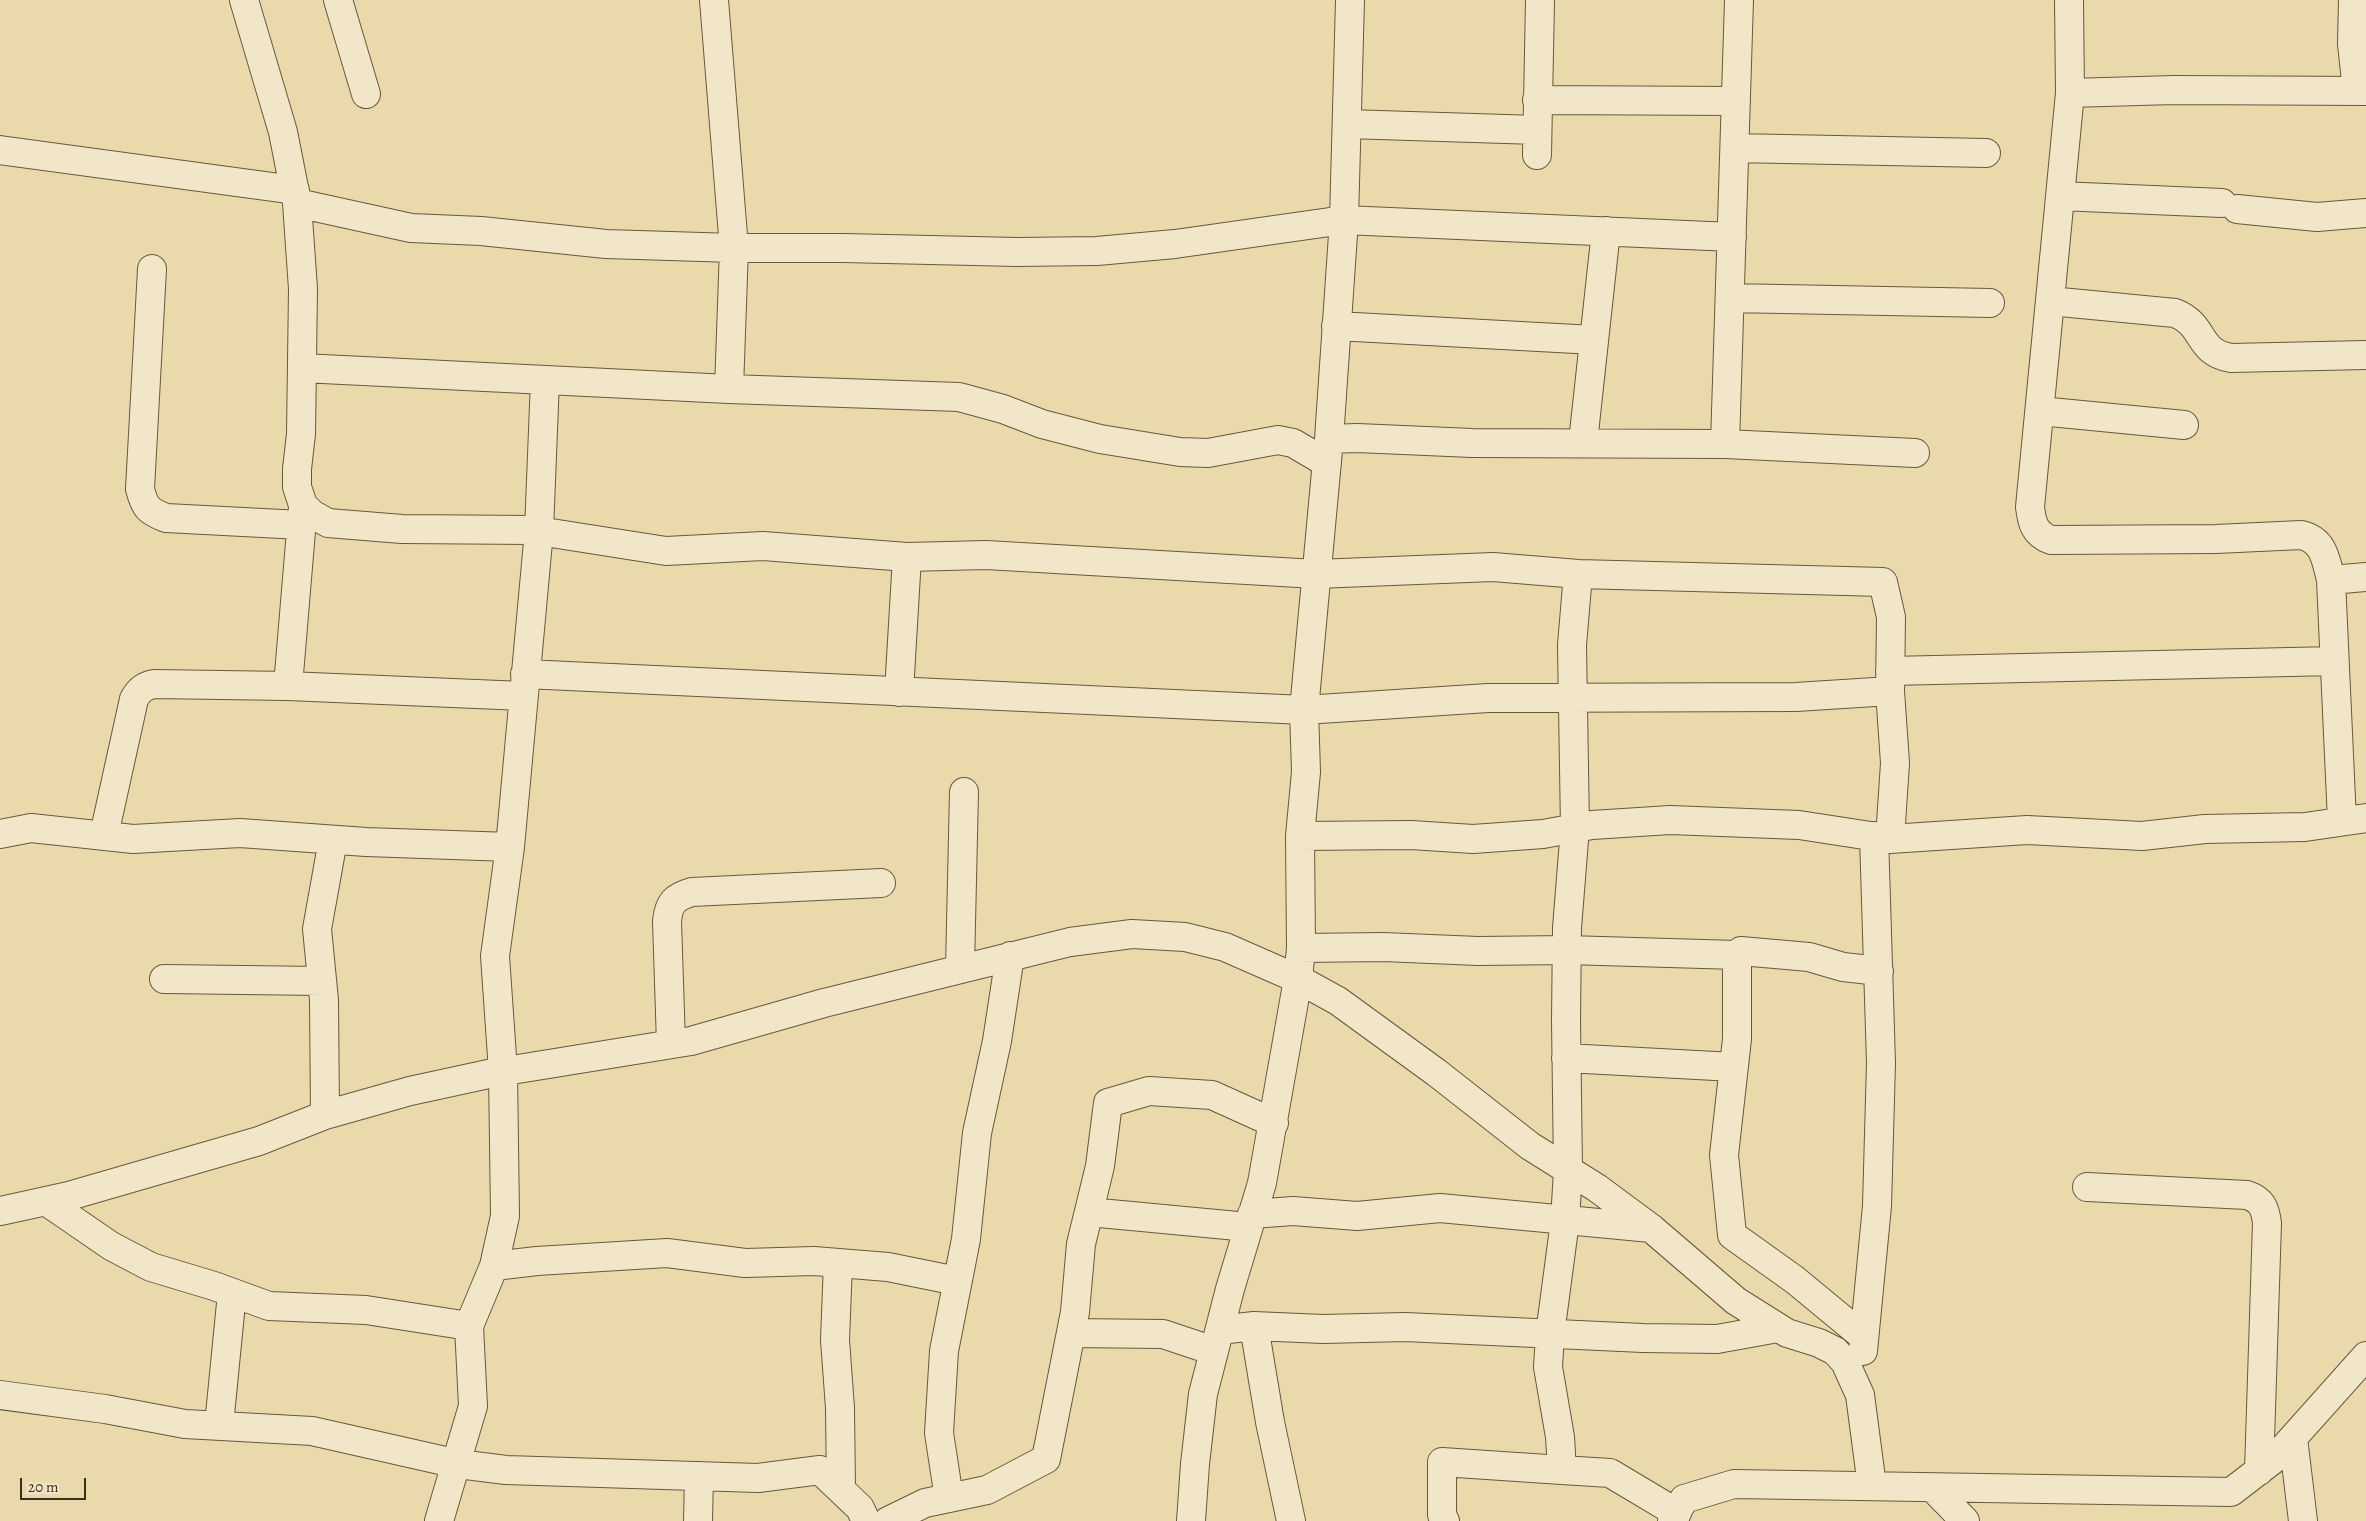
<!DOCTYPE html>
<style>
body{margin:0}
#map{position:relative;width:2366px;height:1521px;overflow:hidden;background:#ead9aa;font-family:Alegreya,serif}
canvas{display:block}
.scale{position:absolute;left:20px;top:1478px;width:66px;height:22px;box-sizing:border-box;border:2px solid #3d2d1a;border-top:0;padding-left:6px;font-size:15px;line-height:18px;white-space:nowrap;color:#3d2d1a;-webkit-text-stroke:4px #f1e6c8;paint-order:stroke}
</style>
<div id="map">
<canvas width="2366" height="1521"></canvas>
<div class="scale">20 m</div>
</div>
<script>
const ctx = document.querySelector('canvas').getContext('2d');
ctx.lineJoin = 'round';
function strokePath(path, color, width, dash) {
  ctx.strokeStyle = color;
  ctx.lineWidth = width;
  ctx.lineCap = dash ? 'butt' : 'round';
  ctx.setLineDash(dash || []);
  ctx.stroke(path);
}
const minor = new Path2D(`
 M244,0L283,132L297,203L303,289L301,434L297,469V487L303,505L312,514L328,523L402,529L532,530L666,551L763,546L907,557L986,555L1316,574L1493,567L1578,574L1883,582L1891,617L1890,691L1895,763L1890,839
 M338,0L366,94
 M714,0L734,248L729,389
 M2069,0L2070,93L2174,90L2366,91
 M2353,0L2352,44L2357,91
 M2070,93L2030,507C2032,524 2035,534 2051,540L2216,539L2301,535C2324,540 2326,560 2331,580
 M1537,100L1736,101
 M1347,124L1537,130
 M1735,148L1986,153
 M0,150L295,190
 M1537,155L1540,0
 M2060,196L2222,203
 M297,203L411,228L481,231L606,244L734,248H843L1017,252L1097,251L1175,244L1344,220L1732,237
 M2237,209L2317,217L2366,213
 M152,269L140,489C145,508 148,511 166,518L301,525
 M1730,298L1990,303
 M2050,301L2175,313C2206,325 2196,352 2231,358L2366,355
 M1336,326L1594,340
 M302,368L729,389L959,397L1003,409L1042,424L1100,439L1180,452L1208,453L1278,440L1293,443L1327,463
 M2040,411L2184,425
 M1329,439L1344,220L1350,0
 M1583,442L1606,231
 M1725,444L1915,453
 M1578,574L1572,645L1575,828L1567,928L1566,1021L1568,1170L1565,1221L1550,1334L1548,1367L1560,1437L1562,1470L1610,1473L1677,1513
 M1890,671L2334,661
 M525,674L1304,710L1488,698L1796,697L1890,691
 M288,686L303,507
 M899,692L907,557
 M2342,821L2331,580L2366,577
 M0,834L31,828L133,839L240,833L366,842L510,847
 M104,835L134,699C139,690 144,686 154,684L288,686L523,696
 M1300,836L1306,772L1304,710L1329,439L1357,438L1472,443L1725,444L1739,0
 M1301,948L1383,947L1478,951L1567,950L1737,955V1039L1724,1155L1732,1235L1795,1280L1864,1337
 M1737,955L1741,951L1809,957L1843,967L1879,971
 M960,968L964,792
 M164,979L322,981
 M671,1044L667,921C669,902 675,897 692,892L881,883
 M1566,1058L1734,1067
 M325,1115L324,1000L317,929L333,840
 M2087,1187L2247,1195C2262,1200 2265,1208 2267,1223L2259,1471
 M47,1202L111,1246L151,1267L214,1286L269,1306L366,1310L469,1326
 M0,1211L69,1196L259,1141L325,1115L410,1091L493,1073L691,1041L824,1003L1070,942L1132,934L1185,937L1225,947L1298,979L1338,1001L1437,1073L1530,1146L1597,1188L1651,1228L1736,1301L1787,1333L1819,1343L1835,1351L1845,1362L1860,1395L1872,1486
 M1089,1212L1248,1227
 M1252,1214L1293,1211L1357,1216L1440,1208L1651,1228
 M838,1263L835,1340L840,1408L841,1490
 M494,1266L537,1261L667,1253L745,1263L814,1261L888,1267L957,1281
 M1254,1326L1270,1422L1291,1521
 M1220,1330L1254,1326L1323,1329L1405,1327L1643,1338L1717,1339L1778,1328
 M1071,1333L1163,1334L1214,1351
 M1863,1351L1877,1206L1881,1063L1874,836
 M0,1395L105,1409L185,1424L312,1431L458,1464L506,1470L758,1478L820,1470L860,1508L866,1521
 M219,1425L232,1293
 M2293,1438L2303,1521
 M1933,1488L1965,1521
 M949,1498L939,1433L944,1351L966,1239L977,1133L997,1041L1010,956
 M439,1521L473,1406L469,1326L494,1266L505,1216L503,1071L495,956L510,847L539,531L545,380
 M698,1521L699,1476
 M888,1521L925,1503L987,1490L1046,1459L1075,1312L1081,1244L1100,1166L1108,1103L1149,1091L1212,1095L1274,1123
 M1191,1521L1195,1464L1203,1394L1230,1289L1262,1183L1298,979L1301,948L1300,836L1411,835L1473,839L1543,834L1592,825L1670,820L1799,825L1890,839L2027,830L2142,836L2205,829L2305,827L2366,818
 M1445,1521L1442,1515V1462L1562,1470
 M1672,1521L1684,1499L1734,1484L2231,1492L2274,1459L2366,1356`);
strokePath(minor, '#68583e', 30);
strokePath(minor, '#f1e6c8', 28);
</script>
